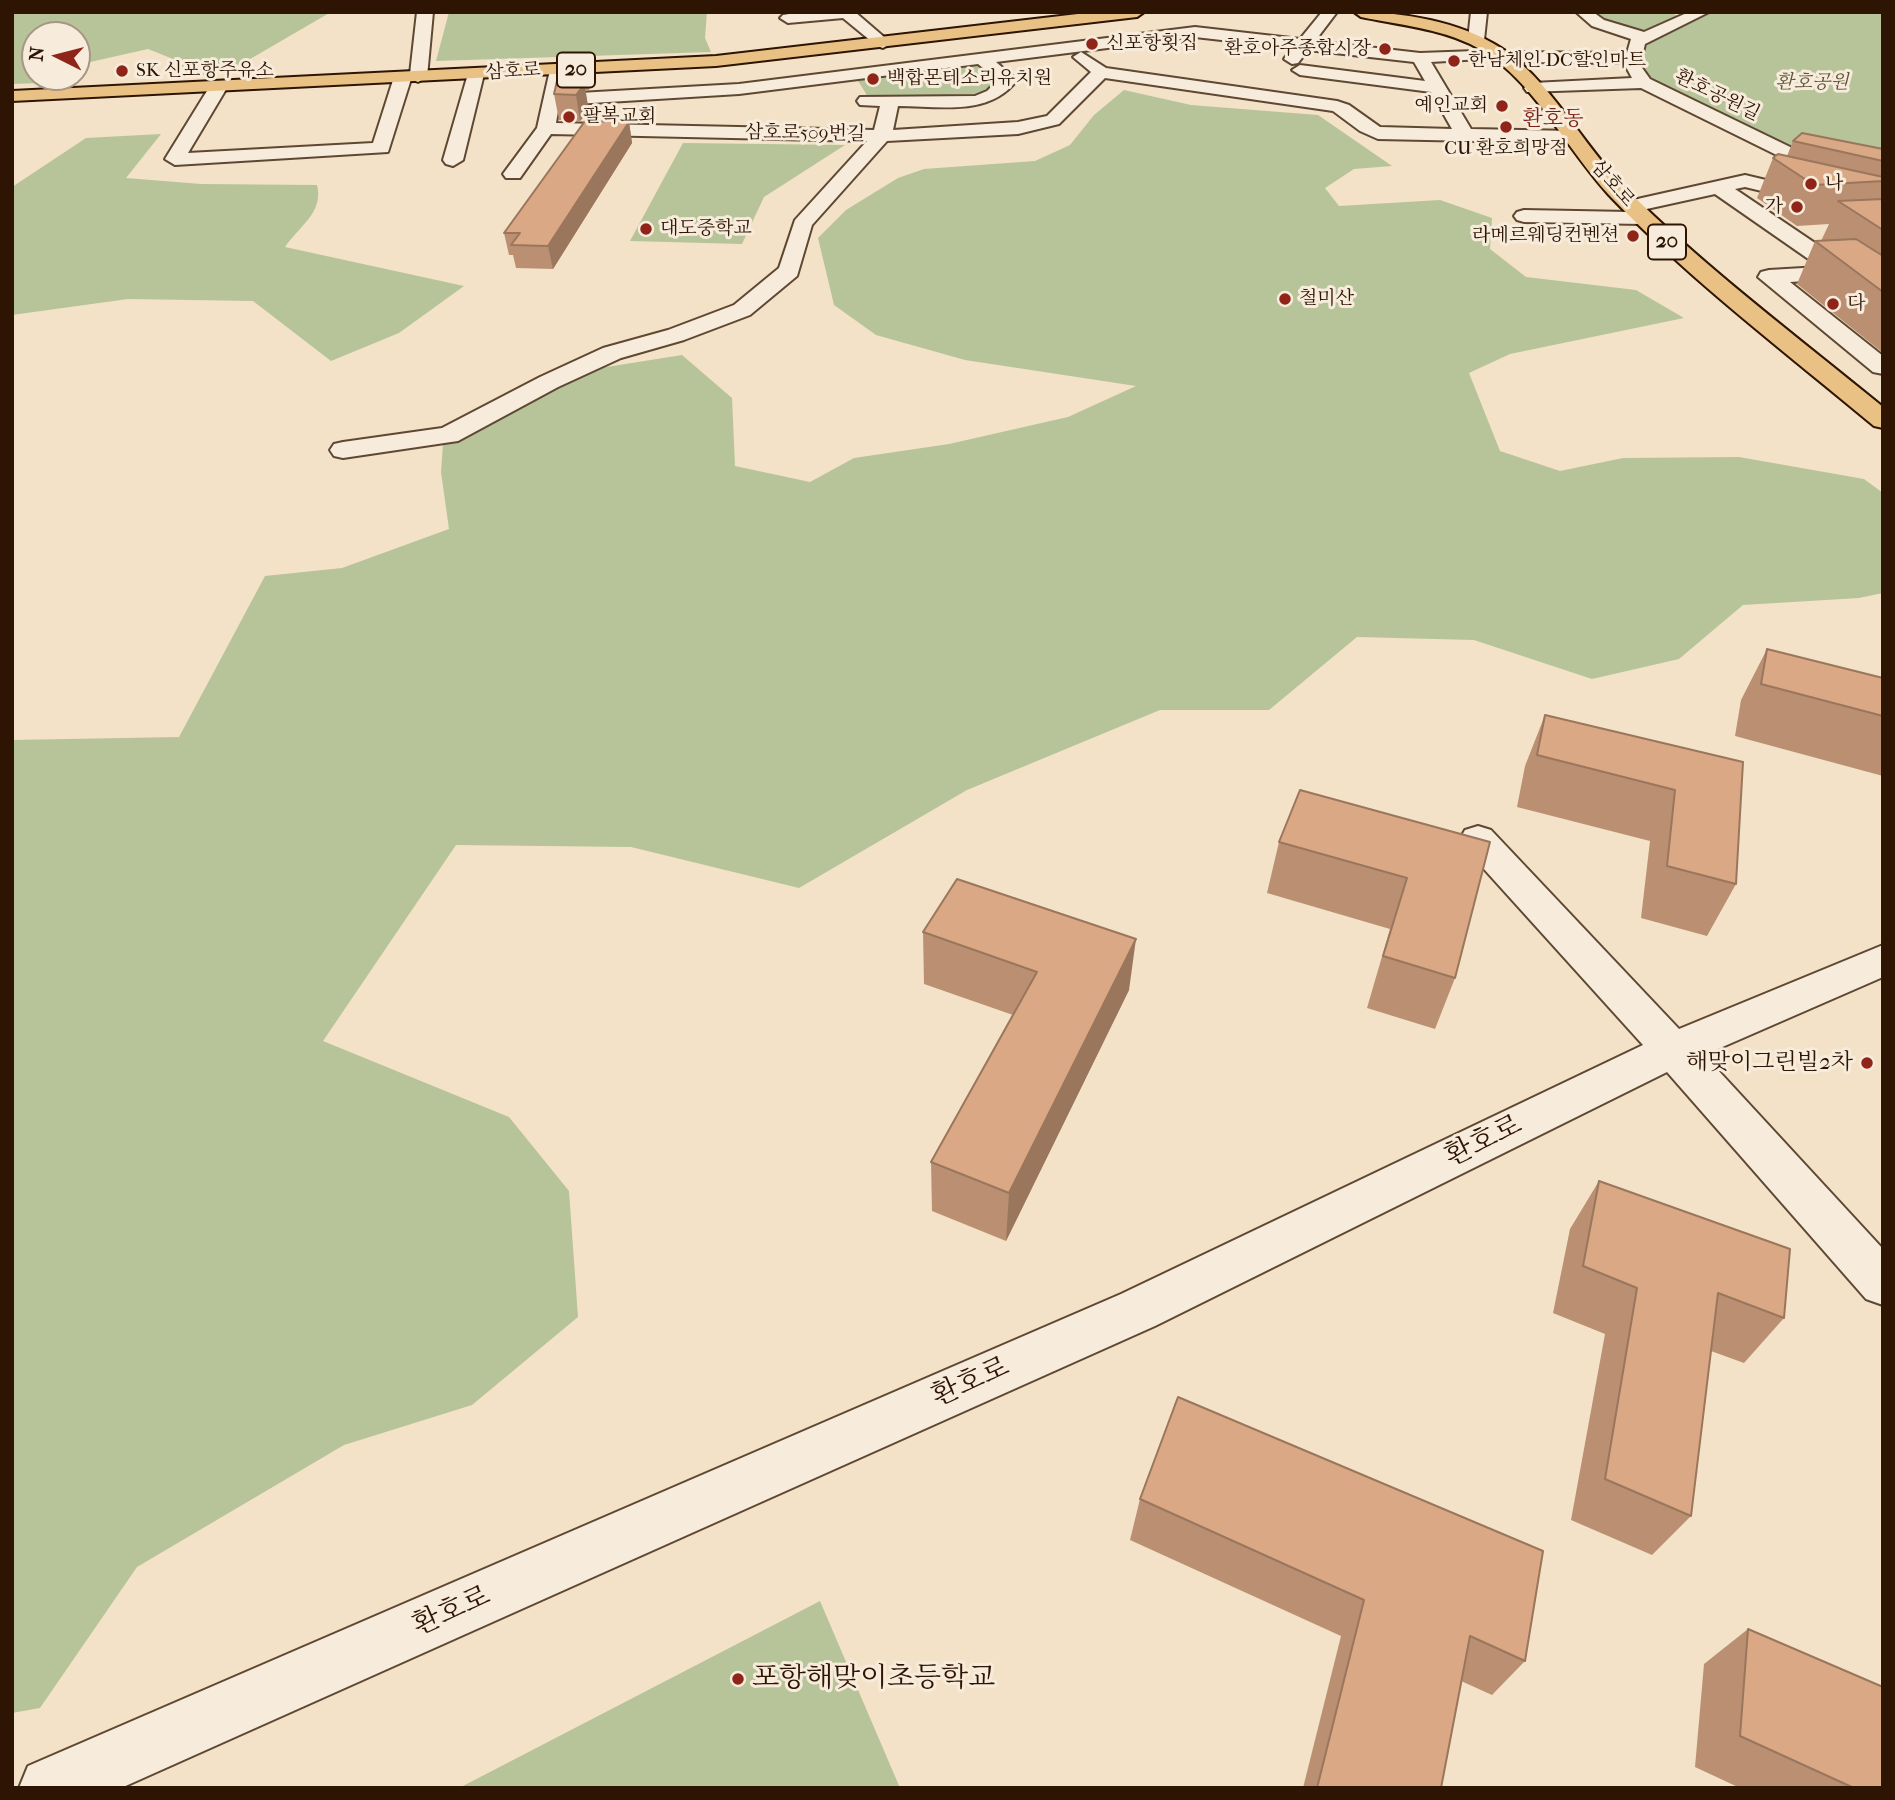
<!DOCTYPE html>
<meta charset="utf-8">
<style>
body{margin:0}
#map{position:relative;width:1895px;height:1800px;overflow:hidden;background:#f3e2c7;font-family:"IM FELL French Canon",serif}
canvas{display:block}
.frame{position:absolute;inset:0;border:14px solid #2e1402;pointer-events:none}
.north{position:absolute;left:21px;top:21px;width:70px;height:70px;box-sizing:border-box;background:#f7ecdb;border:2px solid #a79684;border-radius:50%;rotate:276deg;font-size:19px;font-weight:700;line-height:28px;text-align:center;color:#2e1402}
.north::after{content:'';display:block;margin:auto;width:24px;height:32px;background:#8f2418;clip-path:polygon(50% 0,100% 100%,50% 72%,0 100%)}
</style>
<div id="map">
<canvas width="1895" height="1800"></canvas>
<div class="frame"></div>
<div class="north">N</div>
</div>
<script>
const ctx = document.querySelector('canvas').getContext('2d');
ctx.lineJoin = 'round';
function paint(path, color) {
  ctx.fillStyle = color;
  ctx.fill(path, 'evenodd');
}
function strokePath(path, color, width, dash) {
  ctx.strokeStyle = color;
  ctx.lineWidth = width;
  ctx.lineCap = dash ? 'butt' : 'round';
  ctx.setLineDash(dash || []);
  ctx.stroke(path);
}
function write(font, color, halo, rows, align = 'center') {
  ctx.font = font + ' "IM FELL French Canon","Noto Serif KR",serif';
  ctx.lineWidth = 6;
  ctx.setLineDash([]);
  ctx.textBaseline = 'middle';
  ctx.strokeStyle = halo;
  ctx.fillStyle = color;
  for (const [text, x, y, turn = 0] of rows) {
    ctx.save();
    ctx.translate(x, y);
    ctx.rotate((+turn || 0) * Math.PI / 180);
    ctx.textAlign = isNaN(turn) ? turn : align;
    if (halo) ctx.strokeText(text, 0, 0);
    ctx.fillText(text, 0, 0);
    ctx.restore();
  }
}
paint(new Path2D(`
 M12,12H331L245,62L211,75L176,76L171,70L173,59L148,49L77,65V35H35V77H59L42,83L12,84Z
 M449,12H707L705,38L711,52L436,61Z
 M1590,12H1669L1680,17C1636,34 1632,38 1590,12Z
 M1713,12H1883V182L1822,166L1645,76C1627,35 1684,24 1713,12Z
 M976,61L998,76V82L974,97H868L855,76Z
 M1124,90L1191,105L1318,115L1392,166L1354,169L1325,188L1339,206L1440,200L1492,218L1490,249L1526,277L1636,290L1684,318L1510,354L1469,373L1500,451L1560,471L1623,458L1739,457L1864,479L1883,493V593L1859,598L1743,605L1679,659L1592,679L1474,640L1357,637L1269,710H1160L967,790L799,888L631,847L456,845L323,1041L509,1117L569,1191L578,1317L472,1405L344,1445L137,1567L40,1708L12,1713V740L179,737L265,576L342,568L449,529L441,472L443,444L594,369L682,355L732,398L735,466L810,482L854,458L949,444L1068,417L1136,386L965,360L876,335L834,305L818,238L846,210L898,178L924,169L1035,161L1070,145L1094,115Z
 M161,134L126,178L201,184L317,185C324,213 299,226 285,247L464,286L399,333L331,361L253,301L128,299L12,315V187L86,138Z
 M683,143L845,145L764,197L742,244L630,241Z
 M820,1601L900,1788H459Z`), '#b7c499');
const minor = new Path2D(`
 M417,12H433L427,77L418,82L411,79L388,152L175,165L165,159L210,86L219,81L228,86L188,153L373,143L394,77L403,72L410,74Z
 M801,12H855L891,43L883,48L877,46L843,18L788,23L780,18L783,15Z
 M1322,12H1337L1315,41L1420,53L1504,50L1506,53L1498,58L1431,62L1471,129L1573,131L1582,137L1573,143L1378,139L1360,131L1333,111L1105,78L1059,124L1018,134L887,141L812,225L797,276L750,315L684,340L621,358L558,387L458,441L343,458L334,456L330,450L334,444L343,442L442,428L540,377L603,348L668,330L734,305L779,268L795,220L867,141L551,134L520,178H506L503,174L537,128L550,70L556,69L564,74L561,94L739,84L1195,27L1300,39ZM1195,37L1292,48L1284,59L1292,64L1298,63L1308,50L1414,62L1425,81L1300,65L1292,70L1300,75L1431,92L1452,129L1380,127L1349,105L1337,101L1106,68L1081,52L1073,57L1091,72L1047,116L1018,122L893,130L898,106C939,106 989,117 1017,80L996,62ZM978,64L998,80L987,91L975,96L860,97L857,101L860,105L880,106L874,130L556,123L559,105L739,94Z
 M1471,12H1487L1484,40L1476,45L1468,40Z
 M1576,12H1593L1604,20L1644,32L1689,12H1709L1645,44L1640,65L1650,79L1821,162L1883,179V191L1807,170L1641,88L1527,92L1524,88L1533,83L1632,78L1624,63L1512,62L1504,57L1512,52L1627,53L1631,39L1592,26Z
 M476,69L484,74L463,160L453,166L446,164L443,160L468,74Z
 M1745,175L1883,208V220L1745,187L1735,189L1883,289V307L1875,305L1838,279L1790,282L1883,356V374L1873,372L1758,277L1761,272L1769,270L1820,267L1715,194L1633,212L1650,214L1653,218L1650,222L1643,224L1524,222L1517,220L1514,216L1517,212L1524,210L1629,212L1621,206L1624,202Z
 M1478,826L1491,830L1679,1029L1883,945V977L1704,1055L1883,1249V1305L1866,1299L1667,1072L1155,1326L121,1788H19L28,1766L1121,1294L1643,1045L1465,848L1460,839L1465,830Z`);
const major = new Path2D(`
 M1095,12H1144L1137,17L716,66L12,101V91L716,56Z
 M1354,12C1403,12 1459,21 1501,48C1547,77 1585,147 1624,187C1704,267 1795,335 1883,407V428L1874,426C1784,351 1690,280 1609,195C1569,152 1539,91 1492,57C1456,30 1405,26 1361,17Z`);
strokePath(minor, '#5f4833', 4);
strokePath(major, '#2e1402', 4);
paint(minor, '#f7ecdb');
paint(major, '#eac184');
paint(new Path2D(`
 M588,67L590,80L589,90H585L588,106V112L580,121L559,120L554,94L562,81V78Z
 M629,122L632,143L553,269L516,268L513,255H509L504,233Z
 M1793,141L1883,149V353L1797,284L1815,241H1821L1829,224L1797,226L1757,198L1773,158L1787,156Z
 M1767,649L1883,678V776L1735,736L1741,700Z
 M1545,715L1743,762L1736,884L1707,936L1641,918L1650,841L1517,807L1525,766Z
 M1279,842H1490L1455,978L1435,1029L1367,1008L1390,929L1267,893Z
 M923,932L1129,990L1006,1241L932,1211L931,1162L1013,1015L924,984Z
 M1599,1181L1784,1318L1744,1363L1711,1351L1691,1516L1652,1555L1571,1520L1605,1334L1553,1313L1570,1229Z
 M1140,1499L1543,1551L1525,1661L1492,1695L1461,1681L1441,1788H1303L1341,1636L1130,1540Z
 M1748,1629L1883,1788H1740L1695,1767L1704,1664Z`), '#bb9072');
paint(new Path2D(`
 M588,67L590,80L589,90L587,77Z
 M584,80L588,106V112L580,121L576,95Z
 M629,122L632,143L553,269L548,246Z
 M1136,939L1129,990L1006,1241L1009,1193Z`), '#99765c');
const building = new Path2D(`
 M588,67L587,77L562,78L563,68Z
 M584,80L583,86L576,95L554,94L557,81Z
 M585,121L629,122L548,246L511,245L520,233H504Z
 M1802,133L1883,149V161L1793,141Z
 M1778,154L1883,177V181L1814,185L1773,158Z
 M1883,199V230L1838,201Z
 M1856,239L1883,256V292L1815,241Z
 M1767,649L1883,678V716L1761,684Z
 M1545,715L1743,762L1736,884L1667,866L1675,790L1537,755Z
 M1300,790L1490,842L1455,978L1383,956L1407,878L1279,842Z
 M957,879L1136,939L1009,1193L931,1162L1037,972L923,932Z
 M1599,1181L1790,1249L1784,1318L1718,1293L1691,1516L1605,1479L1637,1288L1583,1266Z
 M1178,1397L1543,1551L1525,1661L1470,1636L1441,1788H1317L1364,1600L1140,1499Z
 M1748,1629L1883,1687V1788H1854L1740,1736Z`);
paint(building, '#daa884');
strokePath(building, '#99765c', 2);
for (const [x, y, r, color] of [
 [1092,44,7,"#8f2418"],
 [1385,49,7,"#8f2418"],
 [1454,61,7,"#8f2418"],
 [122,71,7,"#8f2418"],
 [873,79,7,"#8f2418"],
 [1502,106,7,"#8f2418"],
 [569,117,7,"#8f2418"],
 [1506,127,7,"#8f2418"],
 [1811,184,7,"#8f2418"],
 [1797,207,7,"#8f2418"],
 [646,229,7,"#8f2418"],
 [1633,236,7,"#8f2418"],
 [1285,299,7,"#8f2418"],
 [1833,304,7,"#8f2418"],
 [1867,1063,7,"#8f2418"],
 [738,1679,7,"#8f2418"]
]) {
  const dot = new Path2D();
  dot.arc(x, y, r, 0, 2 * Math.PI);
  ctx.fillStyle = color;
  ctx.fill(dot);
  strokePath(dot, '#f7ecdb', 2.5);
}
write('19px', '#2e1402', '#f7ecdb', [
 ["신포항횟집",1106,44],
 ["환호아주종합시장",1371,49,"right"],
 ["한남체인 DC할인마트",1468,61],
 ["SK 신포항주유소",136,71],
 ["백합몬테소리유치원",887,79],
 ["예인교회",1488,106,"right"],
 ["팔복교회",583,117],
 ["CU 환호희망점",1506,149,"center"],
 ["나",1825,184],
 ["가",1783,207,"right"],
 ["대도중학교",660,229],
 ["라메르웨딩컨벤션",1619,236,"right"],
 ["철미산",1299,299],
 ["다",1847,304]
], 'left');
write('19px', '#2e1402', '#f7ecdb', [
 ["삼호로",513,72,-3],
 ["환호공원길",1717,96,26],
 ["삼호로509번길",805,134,1],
 ["삼호로",1612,184,49]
]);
write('italic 19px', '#5e5237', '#f7ecdb', [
 ["환호공원",1812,83]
]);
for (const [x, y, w] of [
 [576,70,38],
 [1667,242,38]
]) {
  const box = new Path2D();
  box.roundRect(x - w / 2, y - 17.5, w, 35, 5);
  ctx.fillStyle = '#f7ecdb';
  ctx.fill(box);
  strokePath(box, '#2e1402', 2);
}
write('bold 21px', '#2e1402', null, [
 ["20",576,70],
 ["20",1667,242]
]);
write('21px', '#7a1f14', '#f7ecdb', [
 ["환호동",1553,120]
]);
write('23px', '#2e1402', '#f7ecdb', [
 ["해맞이그린빌2차",1853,1063]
], 'right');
write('28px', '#2e1402', '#f7ecdb', [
 ["환호로",1484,1142,-26],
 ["환호로",971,1383,-24],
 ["환호로",452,1612,-24]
]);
write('28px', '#2e1402', '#f7ecdb', [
 ["포항해맞이초등학교",752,1679]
], 'left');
</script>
